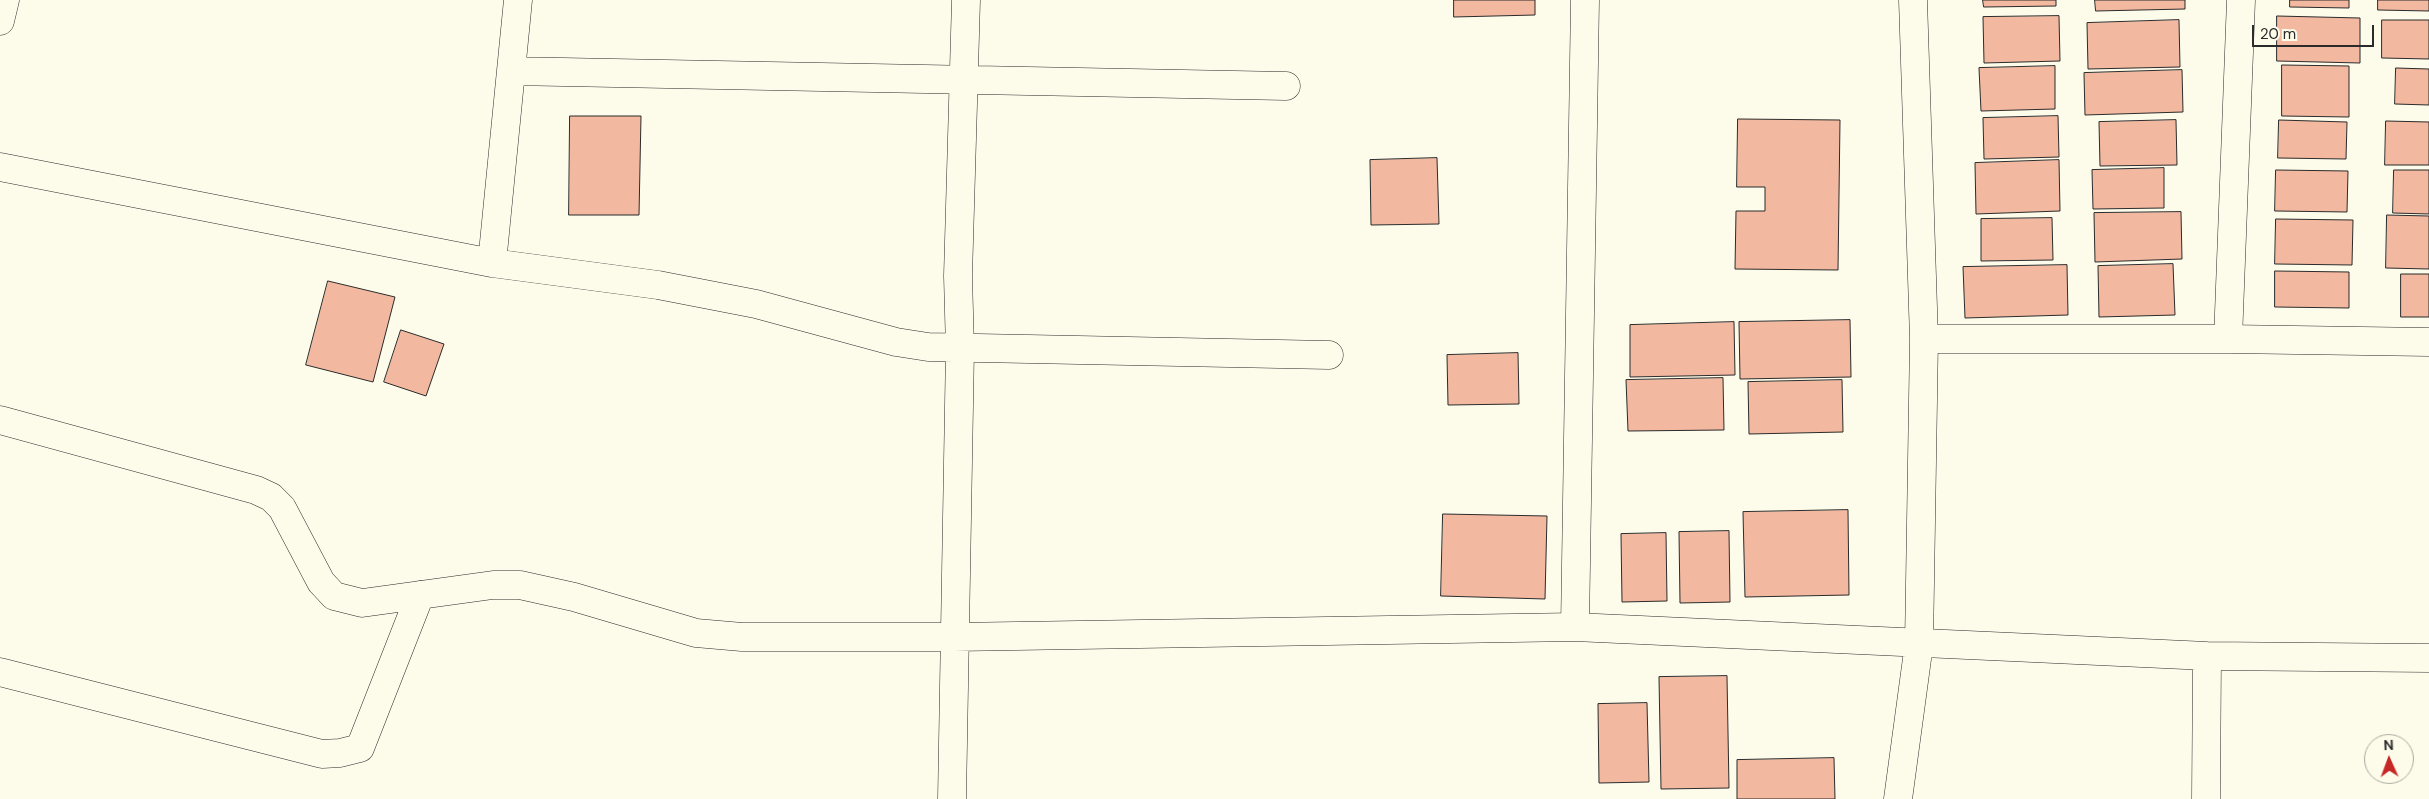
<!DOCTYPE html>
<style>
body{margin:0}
#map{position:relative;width:2429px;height:799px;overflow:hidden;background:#fdfbea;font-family:"DM Sans",sans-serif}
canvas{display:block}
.north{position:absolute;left:2364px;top:734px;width:50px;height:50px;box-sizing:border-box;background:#fdfbea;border:1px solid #a9a89e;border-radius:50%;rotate:358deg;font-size:14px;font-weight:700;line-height:20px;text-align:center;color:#2b2b2b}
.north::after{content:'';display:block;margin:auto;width:18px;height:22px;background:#c62828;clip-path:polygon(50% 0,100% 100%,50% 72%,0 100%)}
.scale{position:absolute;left:2252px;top:25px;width:122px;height:22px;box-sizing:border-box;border:2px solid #2b2b2b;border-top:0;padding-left:6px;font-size:15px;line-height:18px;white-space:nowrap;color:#2b2b2b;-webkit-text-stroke:4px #fdfbea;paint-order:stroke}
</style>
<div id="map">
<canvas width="2429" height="799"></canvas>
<div class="north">N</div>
<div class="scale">20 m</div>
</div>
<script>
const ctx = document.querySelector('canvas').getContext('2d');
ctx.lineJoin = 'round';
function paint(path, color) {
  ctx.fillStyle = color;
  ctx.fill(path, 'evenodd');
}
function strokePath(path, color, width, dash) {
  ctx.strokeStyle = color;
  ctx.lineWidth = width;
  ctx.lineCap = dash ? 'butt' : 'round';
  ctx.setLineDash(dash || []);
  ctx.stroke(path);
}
const building = new Path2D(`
 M1454,0H1535V15L1454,17Z
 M1983,0H2056V6L1984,7Z
 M2095,0H2185V9L2096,11Z
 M2290,0H2349V8L2290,7Z
 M2378,0H2429V11L2378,10Z
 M2059,16L2060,61L1984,63L1983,17Z
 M2277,16L2360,18V63L2277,61Z
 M2179,20L2180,67L2088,69L2087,23Z
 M2382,20H2429V59L2382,58Z
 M2282,65L2349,66V117L2282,116Z
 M2055,66V109L1981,111L1979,68Z
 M2396,68L2429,69V105L2395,104Z
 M2182,70L2183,112L2085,115L2084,73Z
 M570,116H641L639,215H569Z
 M2058,116L2059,157L1984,159L1983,118Z
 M1738,119L1840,120L1838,270L1735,269L1736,211H1765V187H1737Z
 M2176,120L2177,165L2100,166L2099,122Z
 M2279,120L2347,122L2346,159L2278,158Z
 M2386,121L2429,122V165H2385Z
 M1437,158L1439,224L1371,225L1370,160Z
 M2059,160L2060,211L1976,214L1975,163Z
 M2164,168V208L2093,209L2092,170Z
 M2276,170L2348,171L2347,212L2275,211Z
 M2394,170H2429V214L2393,213Z
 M2181,212L2182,259L2095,262L2094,213Z
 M2387,215L2429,216V269L2386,268Z
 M2052,218L2053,260L1981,261V219Z
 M2276,219L2353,220L2352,265L2275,264Z
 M2173,264L2175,315L2099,317L2098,266Z
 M2067,265L2068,315L1965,318L1963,267Z
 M2275,271L2349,272V308L2275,307Z
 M2401,274H2429V317H2401Z
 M328,281L395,297L373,382L306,365Z
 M1850,320L1851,377L1740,379L1739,322Z
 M1734,322L1735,375L1630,377V325Z
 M401,330L444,344L426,396L384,382Z
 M1518,353L1519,404L1448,405L1447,355Z
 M1723,378L1724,430L1628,431L1626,380Z
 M1842,380L1843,432L1749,434L1748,382Z
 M1848,510L1849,595L1745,597L1743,512Z
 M1443,514L1547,516L1545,599L1441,596Z
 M1729,531L1730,602L1680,603L1679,532Z
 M1666,533L1667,601L1622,602L1621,534Z
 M1727,676L1729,788L1661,789L1659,677Z
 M1647,703L1649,782L1599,783L1598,704Z
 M1834,758L1835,799H1737V760Z`);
paint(building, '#f2b8a0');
strokePath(building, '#2b2b2b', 1);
const minor = new Path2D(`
 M1585,0L1575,627L2207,656L2429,658
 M0,21L5,0
 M511,71L1286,86
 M0,167L492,263L658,285L756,304L896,342L928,347L1329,355
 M492,263L518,0
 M1924,339H2228L2429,342
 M2228,339L2241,0
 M0,420L256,490L271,497L282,508L321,582L334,596L362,603L493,585H520L574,597L696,633L742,637H954L1575,627
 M0,672L322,754L340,753L360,748L420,595
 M952,799L960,349L958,276L966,0
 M1898,799L1919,644L1924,339L1913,0
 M2206,799L2207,656`);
strokePath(minor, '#2b2b2b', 29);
strokePath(minor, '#fdfbea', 28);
</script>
